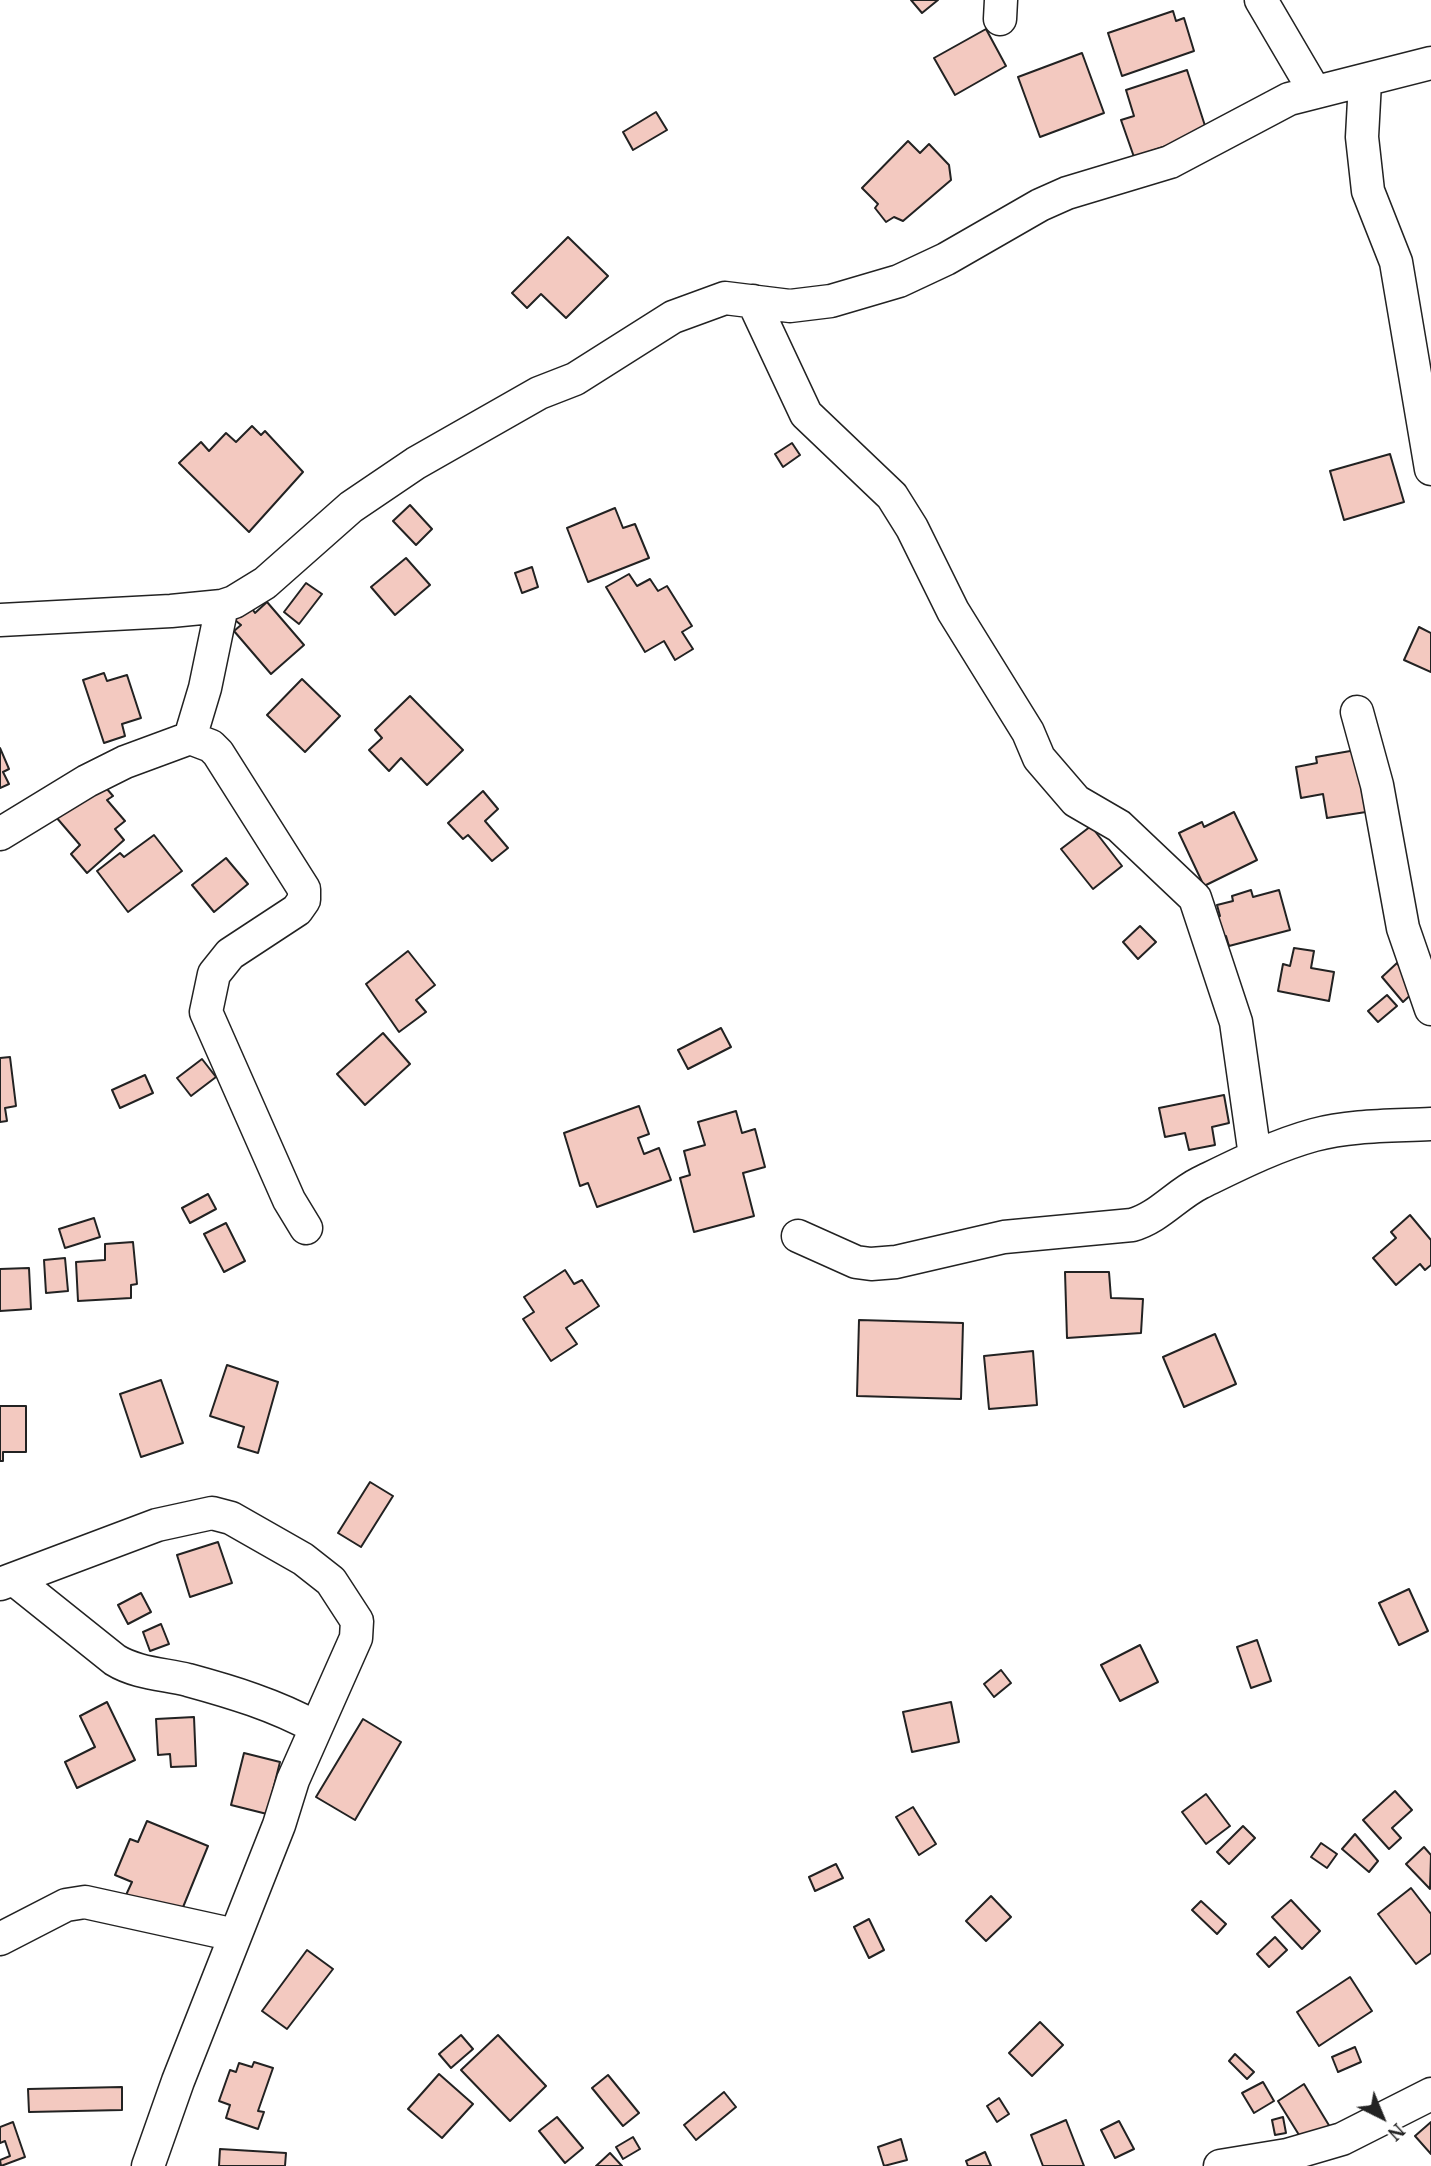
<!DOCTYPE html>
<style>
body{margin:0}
#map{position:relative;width:1431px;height:2166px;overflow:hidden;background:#fff;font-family:"PT Serif",serif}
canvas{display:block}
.north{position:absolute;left:1347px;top:2082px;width:70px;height:70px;-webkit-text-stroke:5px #fff;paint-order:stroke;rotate:137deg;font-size:19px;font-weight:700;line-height:28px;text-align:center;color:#222}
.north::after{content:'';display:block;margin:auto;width:24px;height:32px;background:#222;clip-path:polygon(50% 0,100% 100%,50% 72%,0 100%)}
</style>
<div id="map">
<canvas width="1431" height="2166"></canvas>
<div class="north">N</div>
</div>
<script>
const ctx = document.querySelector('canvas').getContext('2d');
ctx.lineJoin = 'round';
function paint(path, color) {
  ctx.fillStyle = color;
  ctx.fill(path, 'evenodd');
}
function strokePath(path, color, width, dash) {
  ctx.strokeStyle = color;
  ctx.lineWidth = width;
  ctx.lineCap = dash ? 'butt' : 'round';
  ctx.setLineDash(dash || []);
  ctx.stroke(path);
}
const building = new Path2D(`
 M911,0H938L922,13Z
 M1173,11L1176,21L1184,18L1194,51L1122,76L1108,33Z
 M986,29L1006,66L955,95L934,58Z
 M1082,53L1104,113L1040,137L1018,77Z
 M1187,70L1207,132L1134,157L1121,120L1134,116L1126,90Z
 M656,112L667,130L633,150L623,132Z
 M908,141L920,153L929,144L949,165L951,180L903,221L894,217L886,222L875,208L878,204L862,188Z
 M568,237L608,276L566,318L541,294L527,308L512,293Z
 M252,426L261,435L265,431L303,472L249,532L179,463L201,442L209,451L226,433L236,442Z
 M792,443L800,455L783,467L775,454Z
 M1390,454L1404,502L1344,520L1330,471Z
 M410,505L432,529L416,545L393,521Z
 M615,508L623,528L635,524L649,558L588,582L567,528Z
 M406,558L430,585L395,615L371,587Z
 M532,567L538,587L522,593L515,573Z
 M629,574L637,586L650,579L658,591L667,586L692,626L682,632L693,649L675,660L664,641L645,652L606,587Z
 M306,583L322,594L299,624L284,612Z
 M267,602L304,645L271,674L234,631L241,625L235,620L251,607L255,613Z
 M1419,627L1431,633V672L1404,660Z
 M104,673L107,681L127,675L141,718L122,724L125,736L104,743L83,680Z
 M302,679L340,716L305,752L267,715Z
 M410,696L463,750L427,785L401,758L389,771L369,750L382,738L375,730Z
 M0,748L9,769L3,772L9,784L0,788Z
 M1356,750L1366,812L1327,818L1323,794L1301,798L1296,767L1317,763L1316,757Z
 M101,782L113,796L107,800L125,821L115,829L124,840L87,873L71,854L80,845L50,810Z
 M483,791L498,809L485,821L508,848L492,861L468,835L463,839L448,823Z
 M1234,812L1257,860L1204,886L1179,833L1202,822L1204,827Z
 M1091,826L1122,866L1093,889L1061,849Z
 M154,835L182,871L128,912L97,871L120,853L124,857Z
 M226,858L248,884L214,912L192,885Z
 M1251,890L1253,897L1279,890L1290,930L1229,946L1226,936L1218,938L1213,918L1220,916L1217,905L1233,901L1232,896Z
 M1140,926L1156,942L1138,959L1123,942Z
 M1294,948L1314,951L1311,968L1334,972L1329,1001L1278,991L1283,964L1290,966Z
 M408,951L435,985L416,1000L426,1012L399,1032L366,984Z
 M1397,963L1418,988L1403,1002L1382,977Z
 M1387,995L1397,1006L1378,1022L1368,1011Z
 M721,1028L731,1047L688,1069L678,1050Z
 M383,1033L410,1064L365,1105L337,1074Z
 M10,1057L16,1106L5,1108L7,1121L0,1122V1058Z
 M202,1059L216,1077L191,1096L177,1078Z
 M145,1075L153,1093L120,1108L112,1090Z
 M1224,1095L1229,1123L1212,1127L1215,1145L1189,1150L1185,1133L1165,1137L1159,1108Z
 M639,1106L649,1134L638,1138L644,1154L659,1148L671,1180L597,1207L588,1183L580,1186L564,1133Z
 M736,1111L742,1133L755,1129L765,1167L743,1173L754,1216L694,1232L680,1178L690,1175L684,1151L705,1145L698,1122Z
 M208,1194L216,1209L190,1223L182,1208Z
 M1410,1215L1431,1240V1265L1425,1270L1420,1264L1396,1285L1373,1258L1396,1238L1391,1232Z
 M94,1218L100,1237L65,1248L59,1229Z
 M226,1223L245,1261L224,1272L204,1234Z
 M133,1242L137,1284L131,1285V1298L78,1301L76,1262L105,1260V1244Z
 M65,1258L68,1291L46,1293L44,1260Z
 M29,1268L31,1309L0,1311V1269Z
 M565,1270L574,1284L582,1280L599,1306L566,1328L577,1344L551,1361L523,1319L534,1312L524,1297Z
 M1065,1272H1109L1111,1298L1143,1299L1141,1333L1067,1338Z
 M859,1320L963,1323L961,1399L857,1396Z
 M1215,1334L1236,1384L1184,1407L1163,1357Z
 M1033,1351L1037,1405L989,1409L984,1356Z
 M227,1365L278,1382L258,1453L238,1447L244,1427L210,1416Z
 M161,1380L183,1443L141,1457L120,1394Z
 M0,1406H26V1452H3V1461H0Z
 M370,1482L393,1496L361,1547L338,1533Z
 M218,1542L232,1583L190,1597L177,1555Z
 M1409,1589L1428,1631L1399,1645L1379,1603Z
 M141,1593L151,1612L128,1624L118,1605Z
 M161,1624L169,1644L150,1651L143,1632Z
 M1257,1640L1271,1681L1251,1688L1237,1647Z
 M1140,1645L1158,1682L1120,1701L1101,1665Z
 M1001,1670L1011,1683L994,1697L984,1684Z
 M107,1702L135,1760L77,1788L65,1762L95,1747L80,1716Z
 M951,1702L959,1742L912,1752L903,1712Z
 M194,1717L196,1766L171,1767L170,1754L158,1755L156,1719Z
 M363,1719L401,1742L355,1820L316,1797Z
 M244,1753L280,1762L267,1814L231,1805Z
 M1395,1791L1412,1810L1392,1828L1401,1838L1389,1849L1363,1820Z
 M1206,1794L1230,1826L1206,1844L1182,1812Z
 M913,1807L936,1844L919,1855L896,1817Z
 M147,1821L208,1846L179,1917L126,1895L132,1882L115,1875L130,1839L138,1842Z
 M1243,1826L1255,1838L1229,1864L1217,1852Z
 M1355,1834L1378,1861L1369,1872L1342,1849Z
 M1321,1843L1337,1854L1327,1868L1311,1857Z
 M1424,1847L1431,1855L1430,1889L1406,1864Z
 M836,1864L843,1878L815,1891L809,1877Z
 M1411,1888L1431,1914V1953L1416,1964L1378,1914Z
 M991,1896L1011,1917L986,1941L966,1921Z
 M1291,1900L1320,1931L1302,1949L1272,1917Z
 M1201,1901L1226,1924L1217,1934L1192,1910Z
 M869,1919L884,1950L869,1958L854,1927Z
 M1275,1937L1287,1950L1269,1967L1257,1954Z
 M307,1950L333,1969L287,2029L262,2011Z
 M1350,1977L1372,2011L1319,2046L1297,2012Z
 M1040,2022L1063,2045L1032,2076L1009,2053Z
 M461,2035L473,2049L451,2068L439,2054Z
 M498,2035L546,2086L510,2121L461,2070Z
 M1355,2047L1361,2062L1338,2072L1332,2057Z
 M1235,2054L1254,2072L1247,2079L1229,2061Z
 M254,2062L273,2068L258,2111L264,2112L258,2129L226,2118L230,2105L219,2101L230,2070L236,2072L239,2063L252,2067Z
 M439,2074L473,2104L442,2138L408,2109Z
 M608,2075L639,2113L623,2126L592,2088Z
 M1263,2082L1274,2101L1254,2113L1242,2093Z
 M1304,2084L1330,2127L1304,2143L1278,2101Z
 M122,2087V2110L29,2112L28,2089Z
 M724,2092L736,2107L696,2140L684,2125Z
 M999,2098L1009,2114L997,2122L987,2106Z
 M557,2117L583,2148L565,2163L539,2131Z
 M1283,2117L1286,2133L1275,2135L1272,2120Z
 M1066,2120L1084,2166H1043L1031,2135Z
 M1119,2121L1134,2149L1115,2158L1101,2130Z
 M13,2122L25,2157L1,2166L0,2160L10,2156L5,2141L0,2143V2127Z
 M1431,2122V2154L1415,2136Z
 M633,2137L640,2149L623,2159L616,2147Z
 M901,2139L907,2160L884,2166L878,2147Z
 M220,2149L286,2153L285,2166H219Z
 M985,2152L991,2166H968L966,2161Z
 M610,2153L622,2166H596Z`);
paint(building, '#f3c9c0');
strokePath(building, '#222', 2);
const minor = new Path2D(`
 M1261,0L1315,92
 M1000,19L1001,0
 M1365,82L1362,137L1368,191L1396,262L1431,469
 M753,301L806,414L892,496L912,528L953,611L1028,732L1039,758L1076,801L1119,826L1195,898L1236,1022L1255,1156
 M0,620L171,611L222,606L234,602L265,583L351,507L416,463L539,393L575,379L673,317L725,298L790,306L831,301L899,281L946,259L1040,205L1067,193L1170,162L1289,99L1431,63
 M1357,712L1377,785L1403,928L1431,1009
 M190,738L205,688L222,606
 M0,834L87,781L125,762L190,738L211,746L218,753L304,889V900L297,910L230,954L214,974L206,1012L289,1200L306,1228
 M798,1236L856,1262L871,1264L896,1262L1004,1237L1132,1225C1158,1218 1176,1195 1200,1183C1237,1165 1274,1146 1314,1135C1351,1125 1392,1126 1431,1124
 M15,1580L115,1660C136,1673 163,1674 188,1680C232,1692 275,1705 315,1727
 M0,1584L157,1525L212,1513L231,1518L303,1559L331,1581L357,1621L356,1638L293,1780L279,1825L178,2081L148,2166
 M0,1939L66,1905L85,1902L235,1935
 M1220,2166L1287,2155L1342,2139L1431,2094`);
strokePath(minor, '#222', 35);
strokePath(minor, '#fff', 32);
</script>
